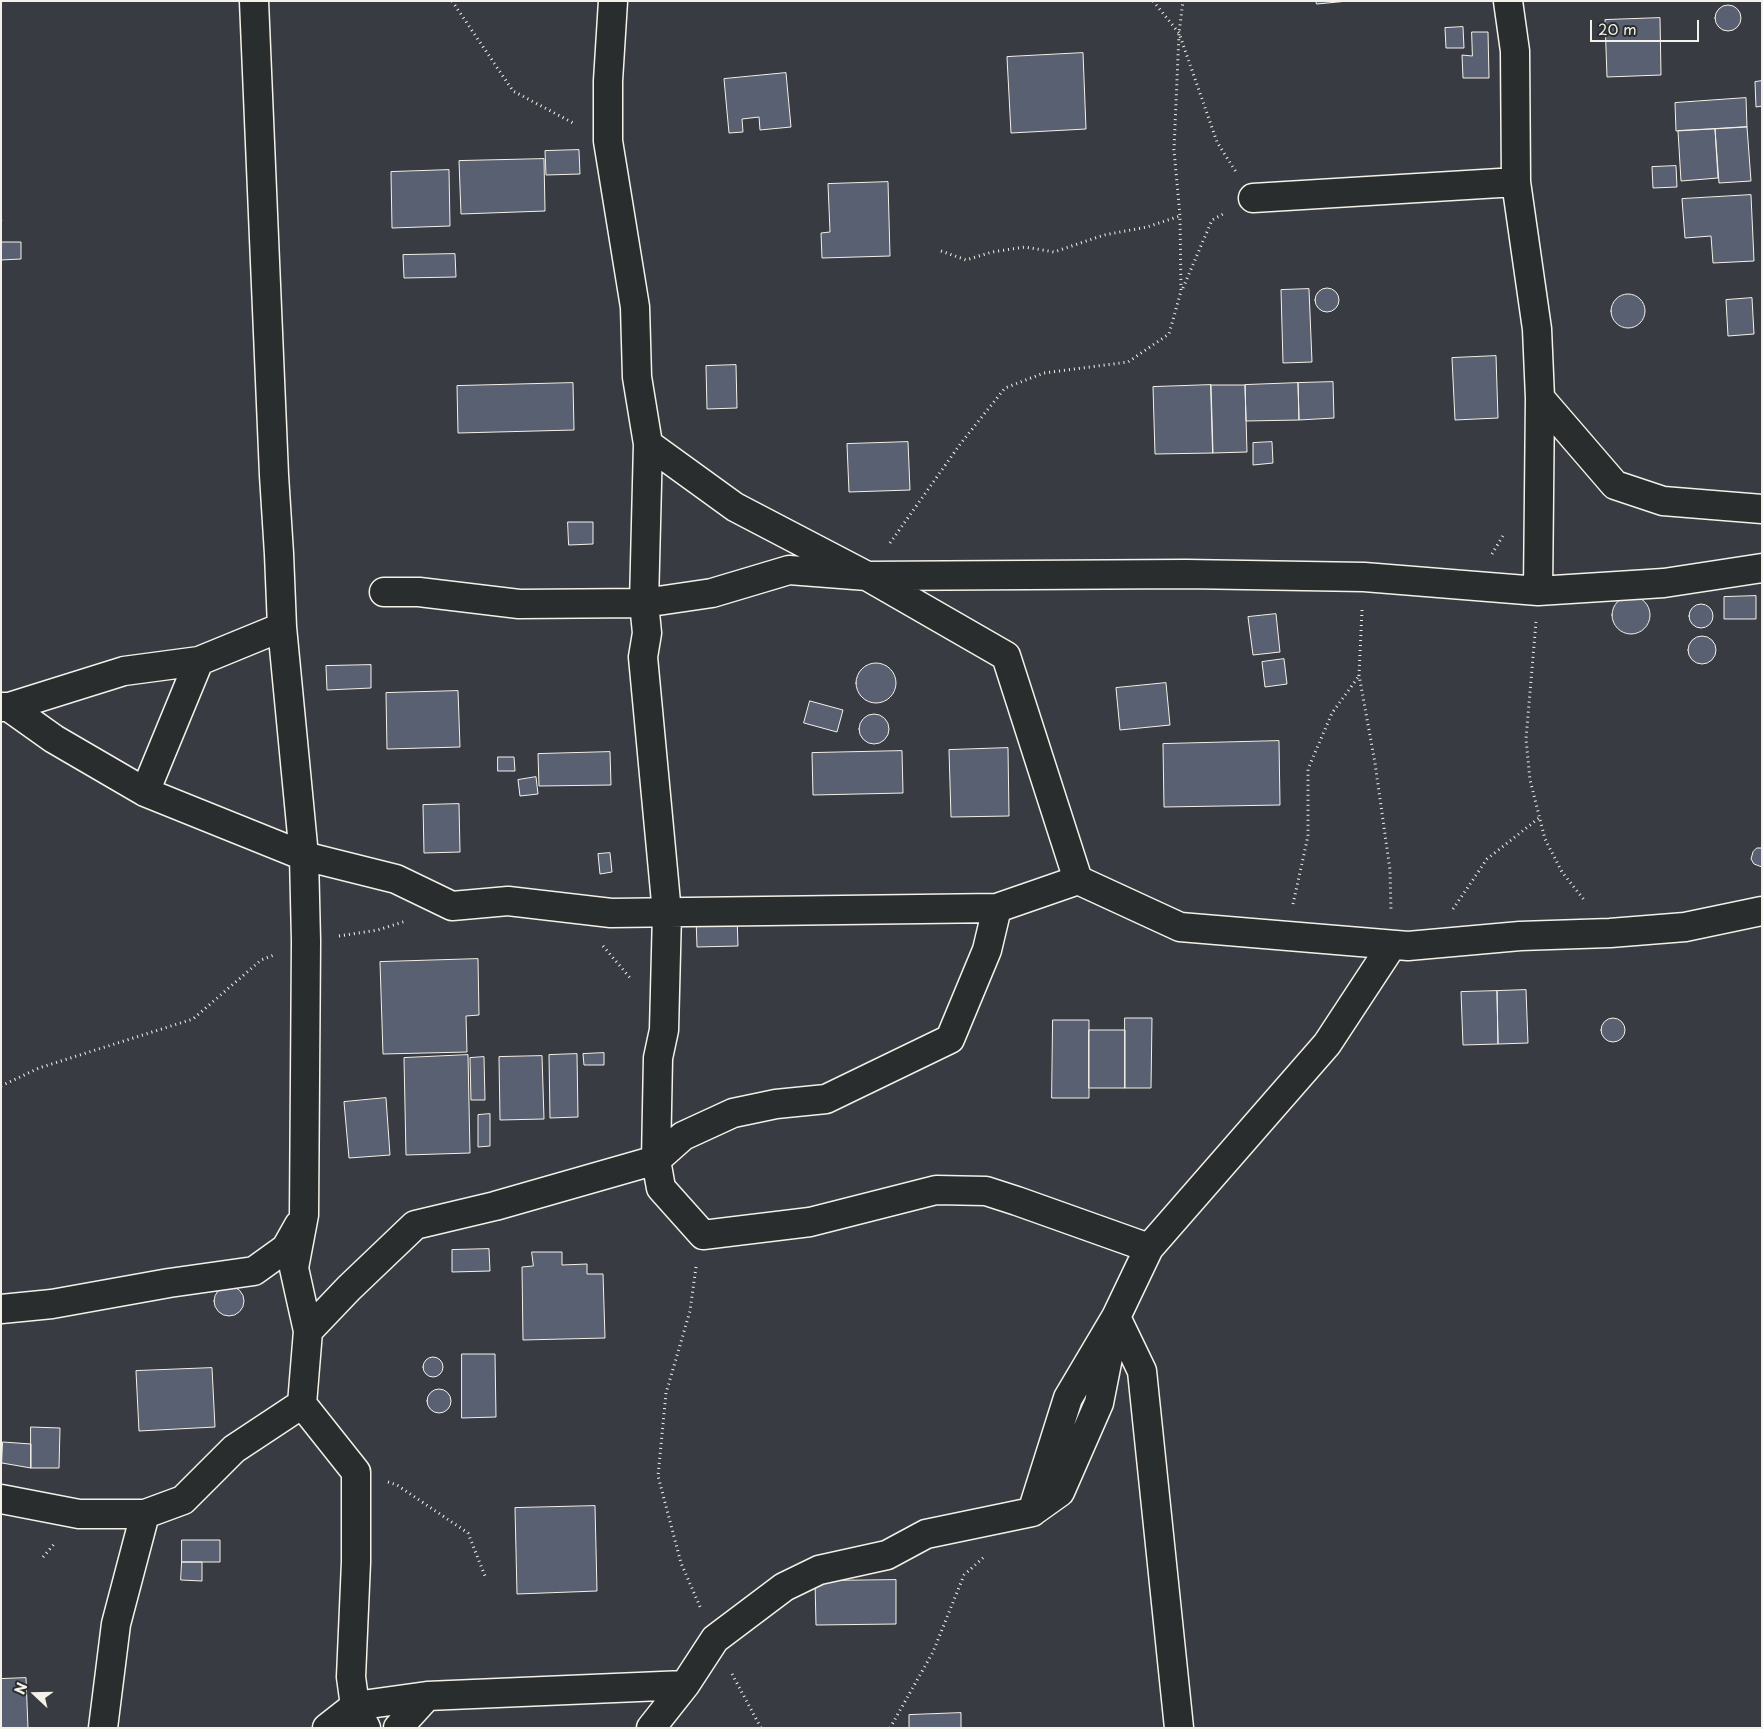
<!DOCTYPE html>
<style>
body{margin:0}
#map{position:relative;width:1763px;height:1729px;overflow:hidden;background:#383c42;font-family:"Playpen Sans",sans-serif}
canvas{display:block}
.frame{position:absolute;inset:0;border:2px solid #f4f1e8;pointer-events:none}
.north{position:absolute;left:10px;top:1669px;width:50px;height:50px;-webkit-text-stroke:4px #2a2d2e;paint-order:stroke;rotate:291deg;font-size:14px;font-weight:700;line-height:20px;text-align:center;color:#f4f1e8}
.north::after{content:'';display:block;margin:auto;width:18px;height:22px;background:#f4f1e8;clip-path:polygon(50% 0,100% 100%,50% 72%,0 100%)}
.scale{position:absolute;left:1590px;top:20px;width:109px;height:22px;box-sizing:border-box;border:2px solid #f4f1e8;border-top:0;padding-left:6px;font-size:15px;line-height:18px;white-space:nowrap;color:#f4f1e8;-webkit-text-stroke:4px #2a2d2e;paint-order:stroke}
</style>
<div id="map">
<canvas width="1763" height="1729"></canvas>
<div class="frame"></div>
<div class="north">N</div>
<div class="scale">20 m</div>
</div>
<script>
const ctx = document.querySelector('canvas').getContext('2d');
ctx.lineJoin = 'round';
function paint(path, color) {
  ctx.fillStyle = color;
  ctx.fill(path, 'evenodd');
}
function strokePath(path, color, width, dash) {
  ctx.strokeStyle = color;
  ctx.lineWidth = width;
  ctx.lineCap = dash ? 'butt' : 'round';
  ctx.setLineDash(dash || []);
  ctx.stroke(path);
}
const building = new Path2D(`
 M1316,1H1348L1317,4Z
 M1715 18a13 13 0 1 1 26 0a13 13 0 1 1-26 0Z
 M1660,18L1661,75L1607,77L1605,20Z
 M1463,27L1464,48H1446L1445,28Z
 M1472,32H1488L1489,78H1463L1462,55L1472,56Z
 M1083,53L1086,129L1011,133L1007,57Z
 M786,73L791,127L760,130L759,117L742,119L743,132L729,133L724,79Z
 M1762,81V106L1756,107L1755,82Z
 M1746,98L1747,127L1676,131L1675,103Z
 M1747,127L1751,181L1719,183L1715,129Z
 M1715,129L1718,178L1681,181L1678,131Z
 M579,150L580,174L546,175L545,151Z
 M544,159L545,211L461,214L459,161Z
 M1676,166L1677,187L1653,188L1652,167Z
 M449,170L450,226L392,228L391,172Z
 M888,182L890,256L822,258L821,233L830,232L828,184Z
 M1751,195L1754,261L1713,263L1711,236L1685,238L1682,199Z
 M1,242H21V259L1,260Z
 M455,254L456,277L404,278L403,255Z
 M1315 300a12 12 0 1 1 24 0a12 12 0 1 1-24 0Z
 M1309,289L1312,362L1283,363L1281,290Z
 M1611 311a17 17 0 1 1 34 0a17 17 0 1 1-34 0Z
 M1752,298L1754,334L1728,336L1726,300Z
 M1496,356L1498,418L1455,420L1452,358Z
 M736,365L737,408L707,409L706,366Z
 M1333,382L1334,418L1299,420L1298,383Z
 M573,383L574,430L458,433L457,386Z
 M1298,383L1299,420L1246,421L1245,385Z
 M1211,385H1245L1247,452L1213,453Z
 M1211,385L1213,453L1155,454L1153,387Z
 M908,442L910,490L849,492L847,444Z
 M1272,442L1273,463L1253,465V443Z
 M568,522H593V544L569,545Z
 M1756,596V619H1724V597Z
 M1612 615a19 19 0 1 1 38 0a19 19 0 1 1-38 0Z
 M1689 616a12 12 0 1 1 24 0a12 12 0 1 1-24 0Z
 M1276,614L1280,652L1253,655L1248,617Z
 M1688 650a14 14 0 1 1 28 0a14 14 0 1 1-28 0Z
 M1284,659L1287,684L1265,687L1262,662Z
 M856 683a20 20 0 1 1 40 0a20 20 0 1 1-40 0Z
 M371,665V688L327,690L326,666Z
 M1166,683L1170,725L1120,730L1116,688Z
 M458,691L460,747L387,749L386,693Z
 M810,701L843,710L837,732L804,723Z
 M859 729a15 15 0 1 1 30 0a15 15 0 1 1-30 0Z
 M1279,741L1280,805L1164,807L1163,744Z
 M1008,748L1009,816L951,817L949,750Z
 M902,751L903,793L813,795L812,753Z
 M610,752L611,785L539,786L538,754Z
 M498,757H514L515,771H498Z
 M536,777L538,794L520,796L518,780Z
 M459,804L460,852L424,853L423,805Z
 M1757,848H1762V867L1754,864L1751,859L1753,852Z
 M610,853L612,872L600,874L598,854Z
 M737,916L738,946L697,947L696,917Z
 M478,959L479,1015L466,1016L467,1052L383,1054L380,962Z
 M1526,990L1528,1043L1498,1044L1497,991Z
 M1497,991L1498,1044L1463,1045L1461,992Z
 M1125,1018H1152L1151,1088H1125Z
 M1601 1030a12 12 0 1 1 24 0a12 12 0 1 1-24 0Z
 M1053,1020H1089V1098H1052Z
 M1089,1030H1125V1088H1089Z
 M604,1053V1065H584L583,1054Z
 M577,1054L578,1117L550,1118L549,1055Z
 M468,1055L470,1153L406,1155L404,1058Z
 M542,1056L544,1119L500,1120L499,1057Z
 M484,1057L485,1100H471L470,1058Z
 M386,1098L390,1155L349,1158L344,1102Z
 M490,1114V1146L478,1147V1115Z
 M489,1249L490,1271L452,1272V1250Z
 M532,1252H562V1265L587,1264V1274H603L605,1338L523,1340L522,1267L533,1266Z
 M214 1301a15 15 0 1 1 30 0a15 15 0 1 1-30 0Z
 M462,1354H495L496,1417L462,1418Z
 M423 1367a10 10 0 1 1 20 0a10 10 0 1 1-20 0Z
 M212,1368L215,1427L139,1431L136,1371Z
 M427 1401a12 12 0 1 1 24 0a12 12 0 1 1-24 0Z
 M31,1427L60,1428L59,1468H31Z
 M3,1442L31,1444V1468L2,1463Z
 M595,1506L597,1591L517,1594L515,1508Z
 M182,1540H220V1562H182Z
 M182,1562H202V1581L181,1580Z
 M896,1580V1624L816,1625L815,1581Z
 M26,1678L28,1728H1V1679Z
 M961,1713V1728H909V1715Z`);
paint(building, '#596072');
strokePath(building, '#f4f1e8', 1);
const minor = new Path2D(`
 M254,1L274,475L279,554L282,627L304,856L306,941L304,1215L294,1268L308,1331
 M613,1L608,81V141L635,307L637,377L648,444L644,603L647,633L643,657L667,913L664,1030L658,1058L656,1160L661,1188L703,1235L810,1222L936,1190L986,1191L1017,1201L1149,1248
 M1508,1L1515,51L1516,182L1537,329L1540,398L1538,591L1664,583L1762,568
 M1253,198L1516,182
 M1540,398L1615,485L1663,501L1762,509
 M648,444L735,507L867,576L1186,574L1364,577L1538,591
 M384,592H419L519,604L644,603L712,593L789,570L867,576L1006,656L1078,880
 M1,707H9L54,739L145,792L304,856L396,879L452,906L508,901L611,913L997,908
 M9,707L124,671L199,661L282,627
 M145,792L199,661
 M1,1309L52,1304L169,1283L254,1271L286,1248L299,1225
 M302,1404L356,1472V1562L351,1677L355,1706L366,1728
 M1,1499L79,1514H145
 M1032,1512L1060,1492L1099,1403L1116,1317L1142,1371L1179,1728
 M103,1728L116,1624L145,1514L183,1500L234,1449L302,1404L308,1331L349,1288L415,1225L495,1206L656,1160L683,1136L733,1113L776,1104L826,1099L950,1039L987,950L997,908L1078,880L1180,927L1408,946L1520,936L1610,933L1685,927L1762,911
 M327,1728L355,1706L427,1696L685,1685
 M398,1728L427,1696
 M651,1728L685,1685L715,1639L784,1587L819,1570L887,1555L926,1534L1032,1512L1068,1398L1116,1317L1149,1248L1327,1044L1392,945`);
strokePath(minor, '#f4f1e8', 31);
strokePath(new Path2D(`
 M452,1L513,91L575,124
 M1153,1L1179,33L1217,142L1236,172
 M1,221L4,222
 M941,251L966,260L992,252L1025,247L1054,252L1104,235L1147,227L1180,216
 M1183,288L1212,220L1225,213
 M890,543L961,443L1005,388L1044,373L1128,362L1169,334L1181,291L1180,216L1174,150L1179,33L1183,1
 M1492,554L1504,534
 M1362,610L1359,675L1375,763L1390,870L1391,911
 M1536,622L1526,739L1530,780L1545,839L1562,872L1585,901
 M1293,904L1308,836V769L1332,713L1359,676
 M1453,909L1487,859L1539,818
 M339,936L378,930L406,921
 M603,946L631,979
 M1,1086L39,1068L193,1019L261,960L274,955
 M696,1267L690,1311L666,1393L658,1476L681,1563L701,1609
 M388,1482L397,1485L468,1533L485,1576
 M43,1557L55,1543
 M732,1674L761,1728
 M890,1728L933,1652L964,1575L984,1557`), '#f4f1e8', 3, [1, 4]);
strokePath(minor, '#2a2d2e', 28);
</script>
